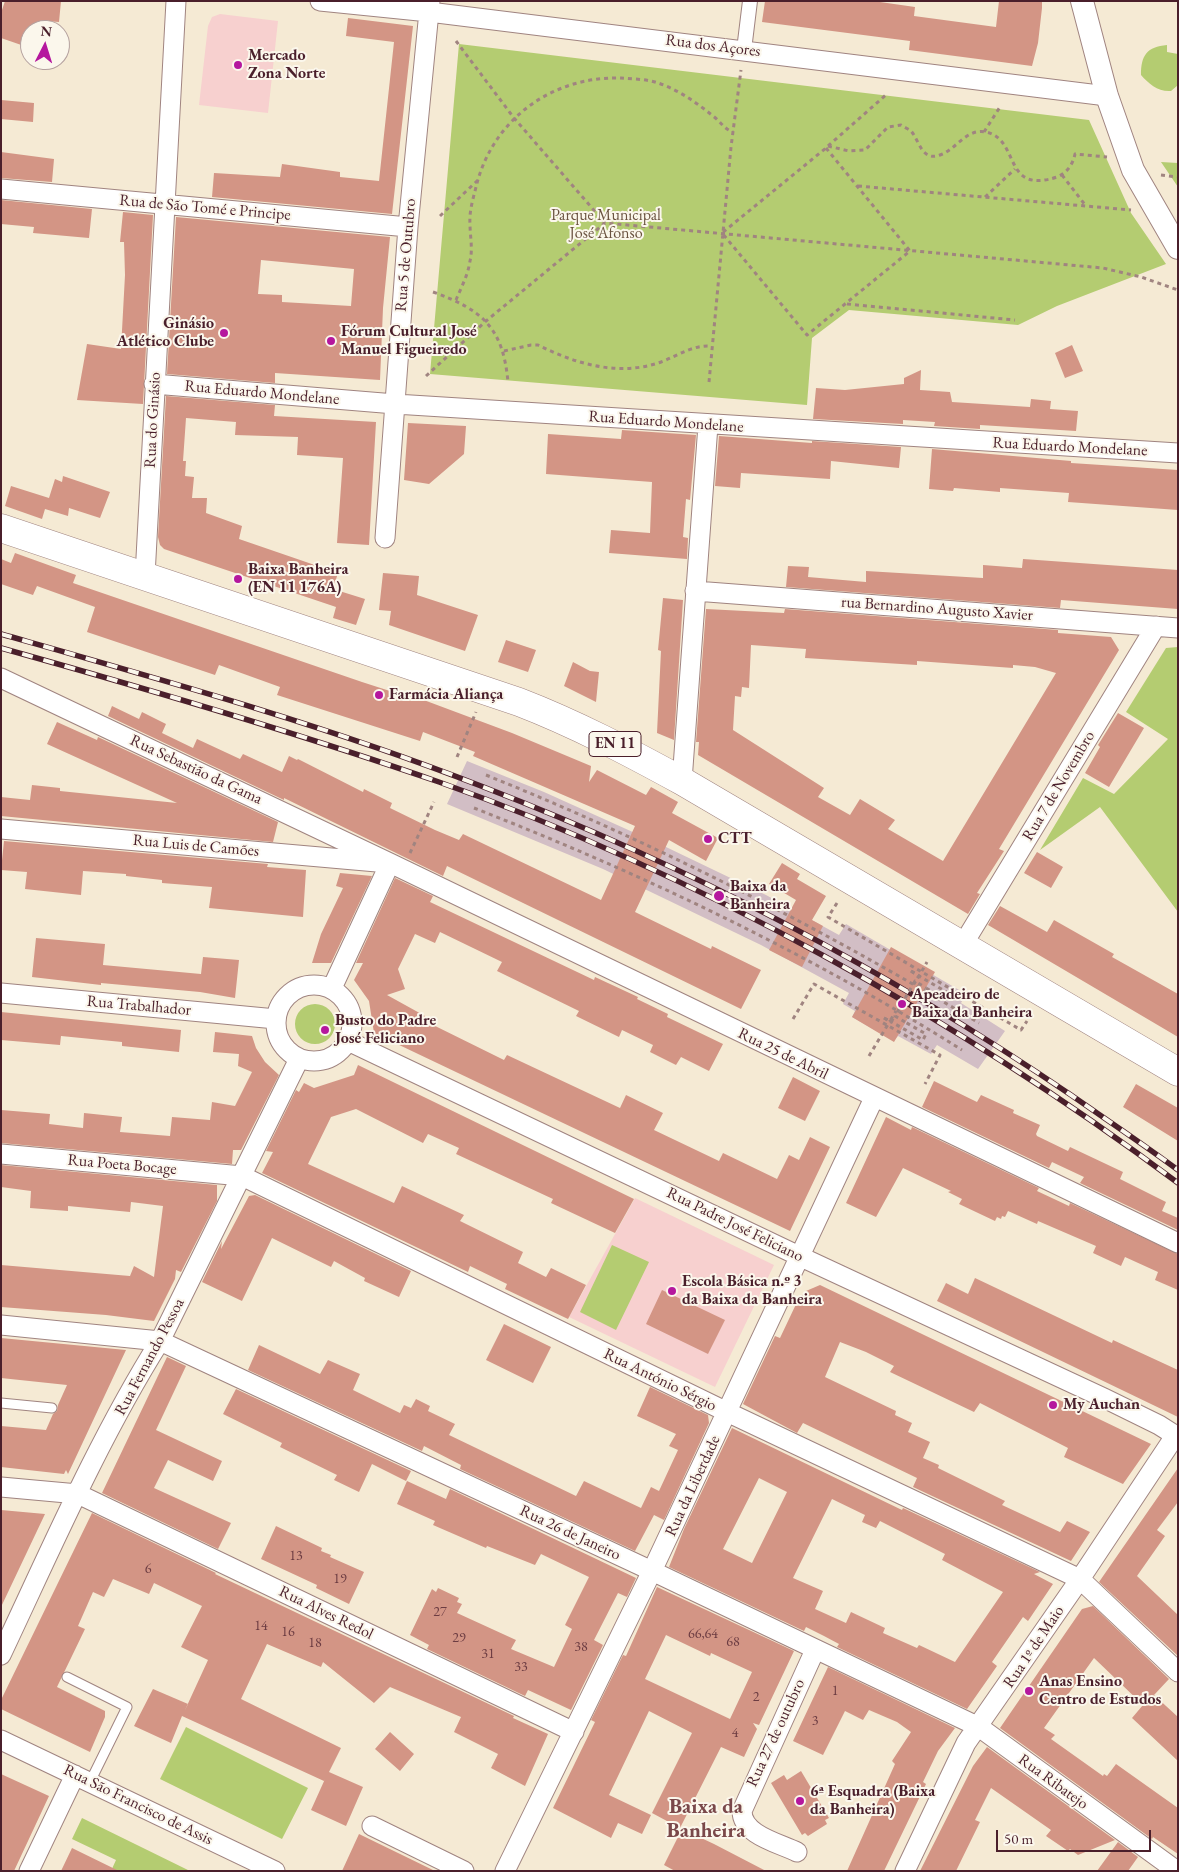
<!DOCTYPE html>
<meta charset="utf-8">
<style>
body{margin:0}
#map{position:relative;width:1179px;height:1872px;overflow:hidden;background:#f5ead4;font-family:"EB Garamond",serif}
canvas{display:block}
.frame{position:absolute;inset:0;border:2px solid #4a1f2b;pointer-events:none}
.north{position:absolute;left:20px;top:20px;width:50px;height:50px;box-sizing:border-box;background:#fbf7ec;border:1px solid #b4a19f;border-radius:50%;rotate:5deg;font-size:14px;font-weight:700;line-height:20px;text-align:center;color:#4a1f2b}
.north::after{content:'';display:block;margin:auto;width:18px;height:22px;background:#b5179e;clip-path:polygon(50% 0,100% 100%,50% 72%,0 100%)}
.scale{position:absolute;left:996px;top:1830px;width:155px;height:22px;box-sizing:border-box;border:2px solid #4a1f2b;border-top:0;padding-left:6px;font-size:15px;line-height:18px;white-space:nowrap;color:#4a1f2b;-webkit-text-stroke:4px #fbf7ec;paint-order:stroke}
</style>
<div id="map">
<canvas width="1179" height="1872"></canvas>
<div class="frame"></div>
<div class="north">N</div>
<div class="scale">50 m</div>
</div>
<script>
const ctx = document.querySelector('canvas').getContext('2d');
ctx.lineJoin = 'round';
function paint(path, color) {
  ctx.fillStyle = color;
  ctx.fill(path, 'evenodd');
}
function strokePath(path, color, width, dash) {
  ctx.strokeStyle = color;
  ctx.lineWidth = width;
  ctx.lineCap = dash ? 'butt' : 'round';
  ctx.setLineDash(dash || []);
  ctx.stroke(path);
}
function write(font, color, halo, rows, align = 'center') {
  ctx.font = font + ' "EB Garamond",serif';
  ctx.lineWidth = 4;
  ctx.setLineDash([]);
  ctx.textBaseline = 'middle';
  ctx.strokeStyle = halo;
  ctx.fillStyle = color;
  for (const [text, x, y, turn = 0] of rows) {
    ctx.save();
    ctx.translate(x, y);
    ctx.rotate((+turn || 0) * Math.PI / 180);
    ctx.textAlign = isNaN(turn) ? turn : align;
    if (halo) ctx.strokeText(text, 0, 0);
    ctx.fillText(text, 0, 0);
    ctx.restore();
  }
}
paint(new Path2D(`
 M220,14L278,21L268,113L199,105L208,26L212,17Z
 M635,1198L774,1265L715,1387L569,1317Z`), '#f7d0cf');
paint(new Path2D(`
 M467,761L544,792L666,847L766,895L839,935L846,924L966,994L961,1003L1005,1031L978,1069L937,1045L931,1054L898,1036L894,1041L852,1017L855,1011L843,1004L849,993L761,945L603,869L447,804Z`), '#d2bec5');
paint(new Path2D(`
 M459,44L1089,120L1131,213L1166,264L1057,306L1018,325L849,310L812,338L807,405L430,374Z
 M1167,45V52L1178,54V85L1171,91C1158,92 1149,84 1141,75C1141,55 1147,47 1167,45Z
 M1161,162L1178,163V187Z
 M1178,647V912L1100,807L1040,850L1083,778L1114,794L1168,739L1126,712L1166,648Z
 M295 1024a20 20 0 1 1 40 0a20 20 0 1 1-40 0Z
 M612,1245L649,1262L616,1330L580,1312Z
 M186,1727L308,1788L282,1839L160,1779Z
 M82,1818L190,1871H111L116,1860L72,1839Z`), '#b4cc71');
paint(new Path2D(`
 M5,1H61L59,22L45,21L42,30H30V48L1,38V13Z
 M765,1H873L915,7L914,16L996,27L999,1H1042V8L1038,43L1032,66L909,50L910,41L762,22Z
 M348,18L413,26L392,214L212,197L214,173L280,177L282,164L340,172V177L379,181L394,42L346,36Z
 M1,100L34,103L33,122L1,119Z
 M1,152L54,159L52,182L1,178Z
 M1,200L92,209L89,238L33,233L34,227L1,224Z
 M123,212L153,215L143,404L77,400L87,344L121,349L125,275L124,242H120Z
 M176,217L390,237L383,308L380,380L275,373V383L167,374ZM261,260L354,269L351,306L282,302V295L258,294Z
 M1072,345L1083,371L1065,378L1055,353Z
 M921,370L920,390L950,392L952,402L1030,407L1031,399L1051,401L1050,409L1078,411L1076,431L980,425V429L934,426L935,422L903,420V424L813,419L816,388L845,390L904,384V378Z
 M166,396L275,405L274,416L376,422L369,545L337,543L343,458L297,455L298,437L235,435L236,422L186,418L183,461H186L185,476L194,477L192,498H207L206,513L242,526L239,539L338,573L333,589L365,599L356,625L333,618L336,607L164,549L160,545L158,537Z
 M408,423L466,426L464,454L429,484L404,480Z
 M622,430L696,435L690,500L686,499L683,537L688,538L687,559L609,553L611,530L650,533L652,482L546,474L548,434L621,439Z
 M719,436L812,443V441L901,447L899,468L831,461L830,479L741,473L740,488L715,486Z
 M932,449L1071,461V463L1178,470V510L1068,502L1069,493L1000,488V492L954,488L953,491L929,489Z
 M63,476L110,492L100,518L69,508L68,516L45,509L42,519L5,506L11,486L49,498L55,479L62,482Z
 M15,553L76,575L73,583L362,682L396,693L397,690L512,733L591,766L589,782L597,770L646,795L651,787L678,802L672,813L718,838L706,861L669,840L635,912L711,949L712,946L761,970L741,1009L447,866L443,876L284,798V800L108,716L112,706L139,719L142,712L166,724L162,733L193,748L197,739L240,759L243,754L282,772L289,756L297,760L298,759L363,792L364,789L392,803L390,808L435,830L459,840L463,834L601,900L635,826L473,756L475,752L423,732L420,741L277,695L280,687L219,665L215,675L87,632L95,607L37,586L33,595L1,584V559L11,563Z
 M1023,559L1178,570V609L1061,600L1060,608L786,587L788,566L809,567L808,577L866,582V571L983,578V565L1022,568Z
 M383,573L419,576L417,595L478,615L465,651L389,625L391,611L379,610Z
 M663,598L683,600L674,740L657,733L661,651L658,650Z
 M706,609L784,613L785,609L1058,630V633L1111,637L1119,650L999,849L1004,851L977,893L980,894L968,914L698,755L699,742H696ZM751,645L806,649L805,658L917,665V661L1013,668V665L1035,667L1056,673L943,861L888,829L895,820L860,799L850,815L818,797L824,788L733,730L735,696L741,697L742,687L749,688Z
 M506,640L536,650L528,672L498,662Z
 M573,662L590,671L599,672L596,702L564,686Z
 M1118,713L1144,728L1109,787L1085,773L1100,747L1098,745Z
 M57,722L97,740L98,737L278,822L273,842L1,816V797L30,800L32,785L60,788V791L177,803L47,744Z
 M4,841L268,864L267,867L306,870L303,917L209,908L212,887L162,883V880L126,876V874L83,871L81,895L25,889L27,872L1,870Z
 M1037,852L1063,867L1051,888L1024,873Z
 M782,863L800,874L797,879L826,896L812,920L823,926L802,967L769,950L796,900L769,884Z
 M340,873L372,876L331,963H312L321,934L343,888L336,886Z
 M395,878L433,896L430,902L594,980L595,977L638,997L637,999L668,1014L667,1017L723,1044L709,1071L681,1057L676,1065L650,1052L653,1045L622,1030L619,1037L576,1016L579,1011L497,971L502,962L440,932L435,943L415,934L398,969L405,989L387,995L425,1016L423,1020L504,1060L507,1055L620,1108L626,1095L663,1113L654,1130L719,1161L723,1153L777,1179L789,1155L799,1160L810,1137L830,1147L790,1231L374,1033L369,1001L354,980L363,963H356Z
 M1000,906L1047,932L1054,920L1114,954L1112,957L1178,994V1037L988,925Z
 M36,938L105,944L103,965L201,974L203,957L239,960L235,998L200,992L101,983V985L32,977Z
 M891,947L935,972L894,1042L852,1017Z
 M1,1012L181,1030L179,1052L122,1046V1042L61,1036L60,1045L1,1040Z
 M215,1032L252,1036L256,1048L265,1062L279,1075L241,1150H233L232,1164L1,1143V1110L50,1114L49,1124L83,1128L84,1113L122,1117L120,1132L170,1136L172,1117L210,1120L212,1102L235,1106L252,1072L238,1066L239,1054L213,1052Z
 M358,1065L634,1199L615,1233L551,1203L553,1199L456,1154L459,1148L428,1134L423,1143L356,1109L331,1117L308,1164L394,1203L402,1186L464,1215L460,1221L523,1252L518,1263L546,1277L551,1268L586,1285L568,1319L505,1289L507,1284L470,1266L468,1272L262,1173L273,1152L266,1151L296,1090L299,1092L304,1083L314,1088L354,1075Z
 M793,1077L820,1091L805,1121L778,1108Z
 M934,1081L977,1102L981,1095L1014,1110L1013,1113L1040,1125L1036,1134L1037,1136L1068,1151L1070,1147L1123,1172L1120,1179L1166,1202L1162,1211L1178,1218V1230L1080,1183L1084,1177L1052,1162L1049,1168L922,1107Z
 M1136,1084L1178,1108V1141L1123,1107Z
 M886,1117L911,1130L912,1127L1039,1188L1037,1191L1069,1206L1070,1203L1178,1254V1290L1155,1280L1158,1272L1125,1257L1121,1266L1093,1253L1096,1246L1038,1221L1037,1224L1008,1211L1005,1217L1002,1216L1001,1219L997,1217L995,1221L959,1204L962,1199L948,1192L951,1191L903,1168L876,1217L846,1203Z
 M1,1165L217,1185V1201L181,1272L176,1270L175,1279L154,1321L106,1315L1,1307V1265L130,1276L134,1266L154,1277L163,1206L131,1202L130,1212L68,1206V1211L30,1208L31,1191L1,1187Z
 M255,1195L411,1271L399,1297L364,1281L365,1278L334,1261L331,1267L272,1238L242,1301L202,1282L222,1241L221,1249L249,1196Z
 M975,1278L1093,1334L1112,1343L1113,1340L1178,1370V1417L937,1301L946,1283L968,1294Z
 M820,1285L1151,1444L1123,1484L1064,1457L1068,1448L980,1403L974,1412L890,1372L894,1366L866,1352L840,1342L825,1377L896,1411L895,1415L912,1423L908,1432L930,1442L923,1458L939,1465L938,1468L1005,1501L1002,1505L1060,1532L1067,1521L1090,1532L1071,1561L913,1487L917,1478L803,1423L797,1433L743,1404L775,1336L780,1338L798,1300L806,1291Z
 M662,1290L725,1320L708,1354L646,1324Z
 M504,1324L551,1347L533,1383L486,1360Z
 M1,1338L126,1350L68,1474L66,1470L64,1474L1,1467V1426L46,1430L53,1414L57,1411L58,1405L67,1385L1,1378Z
 M259,1345L320,1374L328,1360L360,1374L353,1390L400,1413L404,1405L411,1408L416,1399L430,1406L428,1411L455,1424L449,1435L576,1496L584,1481L641,1508L651,1487L659,1491L678,1450L669,1446L676,1434L637,1416L650,1387L708,1415L709,1423L664,1520L654,1515L635,1551L460,1469L461,1465L424,1446L422,1451L248,1370Z
 M167,1357L186,1366L156,1430L222,1461L213,1481L168,1460L154,1488L231,1523L218,1549L102,1493Z
 M236,1389L411,1471L406,1481L372,1464L359,1492L334,1480L337,1475L280,1447L282,1443L223,1414Z
 M732,1428L902,1510L903,1508L1040,1572L1034,1574L1053,1584L1028,1621L1023,1617L992,1662L997,1666L967,1709L837,1647L839,1644L824,1636L806,1627L804,1631L669,1567L684,1529ZM759,1478L787,1492L752,1563L723,1549ZM832,1499L865,1515L862,1522L876,1528L880,1521L945,1554L942,1560L1003,1592L955,1662L919,1645L917,1648L883,1633L885,1628L851,1612L846,1623L815,1609L823,1591L793,1578Z
 M1178,1468V1502L1157,1530L1165,1536L1137,1576L1178,1615V1656L1099,1582Z
 M407,1481L446,1499L450,1489L636,1578L627,1597L618,1593L594,1640L603,1645L571,1710L528,1690L525,1696L427,1649L429,1645L410,1635L432,1589L436,1592L438,1588L459,1598L457,1602L462,1604L457,1613L516,1640L511,1649L554,1667L572,1629L565,1625L589,1577L541,1554L535,1565L487,1546L486,1548L433,1525L435,1521L397,1504Z
 M1,1510L45,1514L1,1607Z
 M92,1513L216,1573L215,1574L514,1716L513,1718L548,1734L525,1786L491,1768L498,1754L454,1732L461,1717L390,1687L374,1703L323,1662L321,1667L267,1644L241,1699L341,1748L329,1772L363,1787L346,1826L311,1810L325,1779L324,1781L182,1716L171,1743L134,1726L153,1689L188,1704L185,1710L208,1660L181,1647L202,1606L154,1583L149,1594L113,1579L104,1597L93,1592L78,1626L85,1629L57,1687L105,1711V1717L90,1752L1,1709V1700Z
 M276,1526L322,1548L321,1551L331,1555L330,1557L364,1572L349,1604L316,1588L317,1585L261,1559Z
 M657,1587L794,1651L759,1725L753,1723L757,1729L744,1757L721,1747L680,1828L652,1813L692,1733L649,1711L609,1795L651,1815L642,1834L618,1823L611,1838L553,1808L595,1722L591,1720L623,1655L626,1656ZM666,1635L710,1656L711,1653L752,1672L730,1719L645,1679Z
 M1093,1606L1169,1679L1154,1695L1178,1717V1761L1132,1718L1143,1705L1094,1658L1044,1728L1055,1735L1051,1739L1103,1776L1104,1774L1107,1776L1116,1764L1178,1808V1854L1153,1837L1152,1839L1000,1728L1082,1609Z
 M828,1667L955,1728L938,1751L923,1782L926,1784L884,1871H847L895,1764L892,1761L911,1732L897,1722L869,1710L863,1720L845,1711L823,1755L793,1741Z
 M390,1732L414,1754L400,1771L375,1749Z
 M987,1747L1115,1840L1078,1855L1070,1849L1068,1851L1046,1836L1051,1830L991,1788L975,1820L980,1822L956,1871H920L973,1766Z
 M801,1771L829,1818L825,1820L827,1824L808,1836L805,1833L802,1835L771,1783L784,1775L787,1780Z
 M1,1774L49,1796L14,1871H1Z
 M682,1829L714,1844L766,1871H675L664,1865Z
 M359,1834L435,1871H342Z
 M1118,1842L1138,1857L1128,1871H1097Z
 M72,1848L119,1871H61Z`), '#d39585');
const service = new Path2D(`
 M1,1403L52,1408
 M67,1677L127,1707L90,1782`);
const pedestrian = new Path2D(`
 M744,50L750,1`);
const minor = new Path2D(`
 M320,1L429,12L1107,96
 M1,189L408,227
 M154,384L395,404L1178,453
 M385,538L408,227L430,1
 M145,576L176,1
 M695,591L1178,628
 M1,678L390,863L1178,1243
 M682,781L708,425
 M1,829L377,862
 M962,946L1156,626
 M276 1023a38 38 0 1 1 76 0a38 38 0 1 1-76 0Z
 M332,988L390,863
 M1,993L276,1019
 M348,1041L799,1256L1104,1398L1159,1425L1178,1437
 M1,1154L242,1176L727,1412L1080,1579L1178,1672
 M1,1325L160,1341L652,1571L979,1727L1177,1871
 M1,1487L78,1494L574,1732
 M1,1655C51,1549 98,1440 160,1341L299,1059
 M1,1740L275,1871
 M372,1826L464,1871
 M797,1852C779,1843 742,1835 742,1811L815,1650
 M29,1871L75,1775
 M505,1871L652,1571L874,1098
 M905,1871L966,1743L1080,1579L1175,1436`);
const tertiary = new Path2D(`
 M1082,1L1107,96L1133,170L1178,248`);
const primary = new Path2D(`
 M1,528L519,702C576,724 629,752 682,781L1178,1072`);
strokePath(service, '#a08480', 11);
strokePath(pedestrian, '#a08480', 16);
strokePath(minor, '#a08480', 21);
strokePath(tertiary, '#a08480', 24);
strokePath(primary, '#a08480', 29);
strokePath(new Path2D(`
 M456,41L514,118L605,223
 M984,132L1000,107
 M828,146L849,151L865,150L888,127L901,125C904,127 908,129 911,131C919,140 922,162 940,155C957,149 966,128 986,132C1021,140 1002,195 1057,177C1067,173 1073,164 1075,154L1107,157
 M828,146L887,94
 M826,148L910,251L807,335L722,233Z
 M1062,175L1086,206
 M1161,175L1178,177
 M858,186L1131,210
 M985,197L1015,169
 M440,216L477,181
 M433,292C483,310 503,328 508,382
 M456,300C461,288 468,275 470,261C473,249 470,236 470,224C469,210 474,196 477,183C495,117 554,76 621,78C633,79 647,79 658,83C679,90 697,103 713,116C721,122 724,129 733,132
 M847,304L1015,320
 M504,351L531,345H538C576,364 619,377 661,362C679,355 693,345 711,346
 M426,376L486,321L605,223L1103,268L1141,277L1178,290
 M709,382L731,147L741,70
 M457,757L476,712
 M486,775C659,845 819,927 979,1023
 M474,808C643,874 808,953 962,1050
 M410,853L434,802
 M837,903L828,917L1021,1030L1027,1021
 M911,971L919,976L914,984
 M926,988L946,1000L950,994L919,976L927,962
 M884,1018L890,1021L896,1011
 M793,1019L814,984L940,1055L925,1084
 M869,1056L890,1021L923,1040L926,1034L905,1022`), '#a08480', 3, [4, 4]);
strokePath(service, '#fff', 9);
strokePath(pedestrian, '#fff', 14);
strokePath(minor, '#fff', 19);
strokePath(tertiary, '#fff', 22);
strokePath(primary, '#fff', 28);
const rail = new Path2D(`
 M1,634C163,680 325,725 481,786C689,866 887,970 1071,1095C1107,1120 1143,1144 1178,1170
 M1,648C148,689 295,732 439,782C696,873 960,1020 1178,1183`);
strokePath(rail, '#4a1f2b', 5.5);
strokePath(rail, '#fbf7ec', 4, [11]);
strokePath(new Path2D(`
 M911,971L919,976L915,981
 M884,1018L891,1022L895,1016
 M905,1022L895,1016L915,981L926,988`), '#a08480', 3, [4, 4]);
for (const [x, y, r, color] of [
 [238,65,5,"#b5179e"],
 [224,333,5,"#b5179e"],
 [331,341,5,"#b5179e"],
 [238,579,5,"#b5179e"],
 [379,695,5,"#b5179e"],
 [708,839,5,"#b5179e"],
 [719,896,6,"#b5179e"],
 [902,1004,5,"#b5179e"],
 [325,1030,5,"#b5179e"],
 [672,1291,5,"#b5179e"],
 [1053,1405,5,"#b5179e"],
 [1029,1691,5,"#b5179e"],
 [800,1801,5,"#b5179e"]
]) {
  const dot = new Path2D();
  dot.arc(x, y, r, 0, 2 * Math.PI);
  ctx.fillStyle = color;
  ctx.fill(dot);
  strokePath(dot, '#fbf7ec', 2);
}
write('14px', '#6c3c42', null, [
 ["13",296,1556],
 ["6",148,1569],
 ["19",340,1579],
 ["27",440,1612],
 ["14",261,1626],
 ["16",288,1632],
 ["66,64",703,1634],
 ["29",459,1638],
 ["68",733,1642],
 ["18",315,1643],
 ["38",581,1647],
 ["31",488,1654],
 ["33",521,1667],
 ["1",835,1691],
 ["2",756,1697],
 ["3",815,1721],
 ["4",735,1733]
]);
for (const [x, y, w] of [
 [615,744,52]
]) {
  const box = new Path2D();
  box.roundRect(x - w / 2, y - 12.5, w, 25, 4);
  ctx.fillStyle = '#fbf7ec';
  ctx.fill(box);
  strokePath(box, '#4a1f2b', 1);
}
write('bold 15px', '#4a1f2b', null, [
 ["EN 11",615,744]
]);
write('16px', '#4a1f2b', '#fbf7ec', [
 ["Rua dos Açores",713,46,7],
 ["Rua de São Tomé e Principe",205,208,5],
 ["Rua 5 de Outubro",406,255,-85],
 ["Rua Eduardo Mondelane",262,393,5],
 ["Rua do Ginásio",153,420,-87],
 ["Rua Eduardo Mondelane",666,422,4],
 ["Rua Eduardo Mondelane",1070,447,3],
 ["rua Bernardino Augusto Xavier",937,609,4],
 ["Rua Sebastião da Gama",196,770,25],
 ["Rua 7 de Novembro",1059,786,-59],
 ["Rua Luis de Camões",196,846,5],
 ["Rua Trabalhador",139,1006,5],
 ["Rua 25 de Abril",783,1054,26],
 ["Rua Poeta Bocage",122,1165,5],
 ["Rua Padre José Feliciano",735,1225,26],
 ["Rua Fernando Pessoa",150,1357,-62],
 ["Rua António Sérgio",660,1380,26],
 ["Rua da Liberdade",693,1486,-65],
 ["Rua 26 de Janeiro",570,1533,25],
 ["Rua Alves Redol",326,1613,26],
 ["Rua 1º de Maio",1034,1647,-56],
 ["Rua 27 de outubro",776,1733,-65],
 ["Rua Ribatejo",1053,1782,36],
 ["Rua São Francisco de Assis",138,1805,26]
]);
write('bold 16px', '#4a1f2b', '#fbf7ec', [
 ["Mercado",248,56],
 ["Zona Norte",248,74],
 ["Ginásio",214,324,"right"],
 ["Atlético Clube",214,342,"right"],
 ["Fórum Cultural José",341,332],
 ["Manuel Figueiredo",341,350],
 ["Baixa Banheira",248,570],
 ["(EN 11 176A)",248,588],
 ["Farmácia Aliança",389,695],
 ["CTT",718,839],
 ["Baixa da",730,887],
 ["Banheira",730,905],
 ["Apeadeiro de",912,995],
 ["Baixa da Banheira",912,1013],
 ["Busto do Padre",335,1021],
 ["José Feliciano",335,1039],
 ["Escola Básica n.º 3",682,1282],
 ["da Baixa da Banheira",682,1300],
 ["My Auchan",1063,1405],
 ["Anas Ensino",1039,1682],
 ["Centro de Estudos",1039,1700],
 ["6ª Esquadra (Baixa",810,1792],
 ["da Banheira)",810,1810]
], 'left');
write('16px', '#6a5340', '#fbf7ec', [
 ["Parque Municipal",606,216],
 ["José Afonso",606,234]
]);
write('bold 21px', '#7a484a', '#fbf7ec', [
 ["Baixa da",706,1807],
 ["Banheira",706,1831]
]);
</script>
